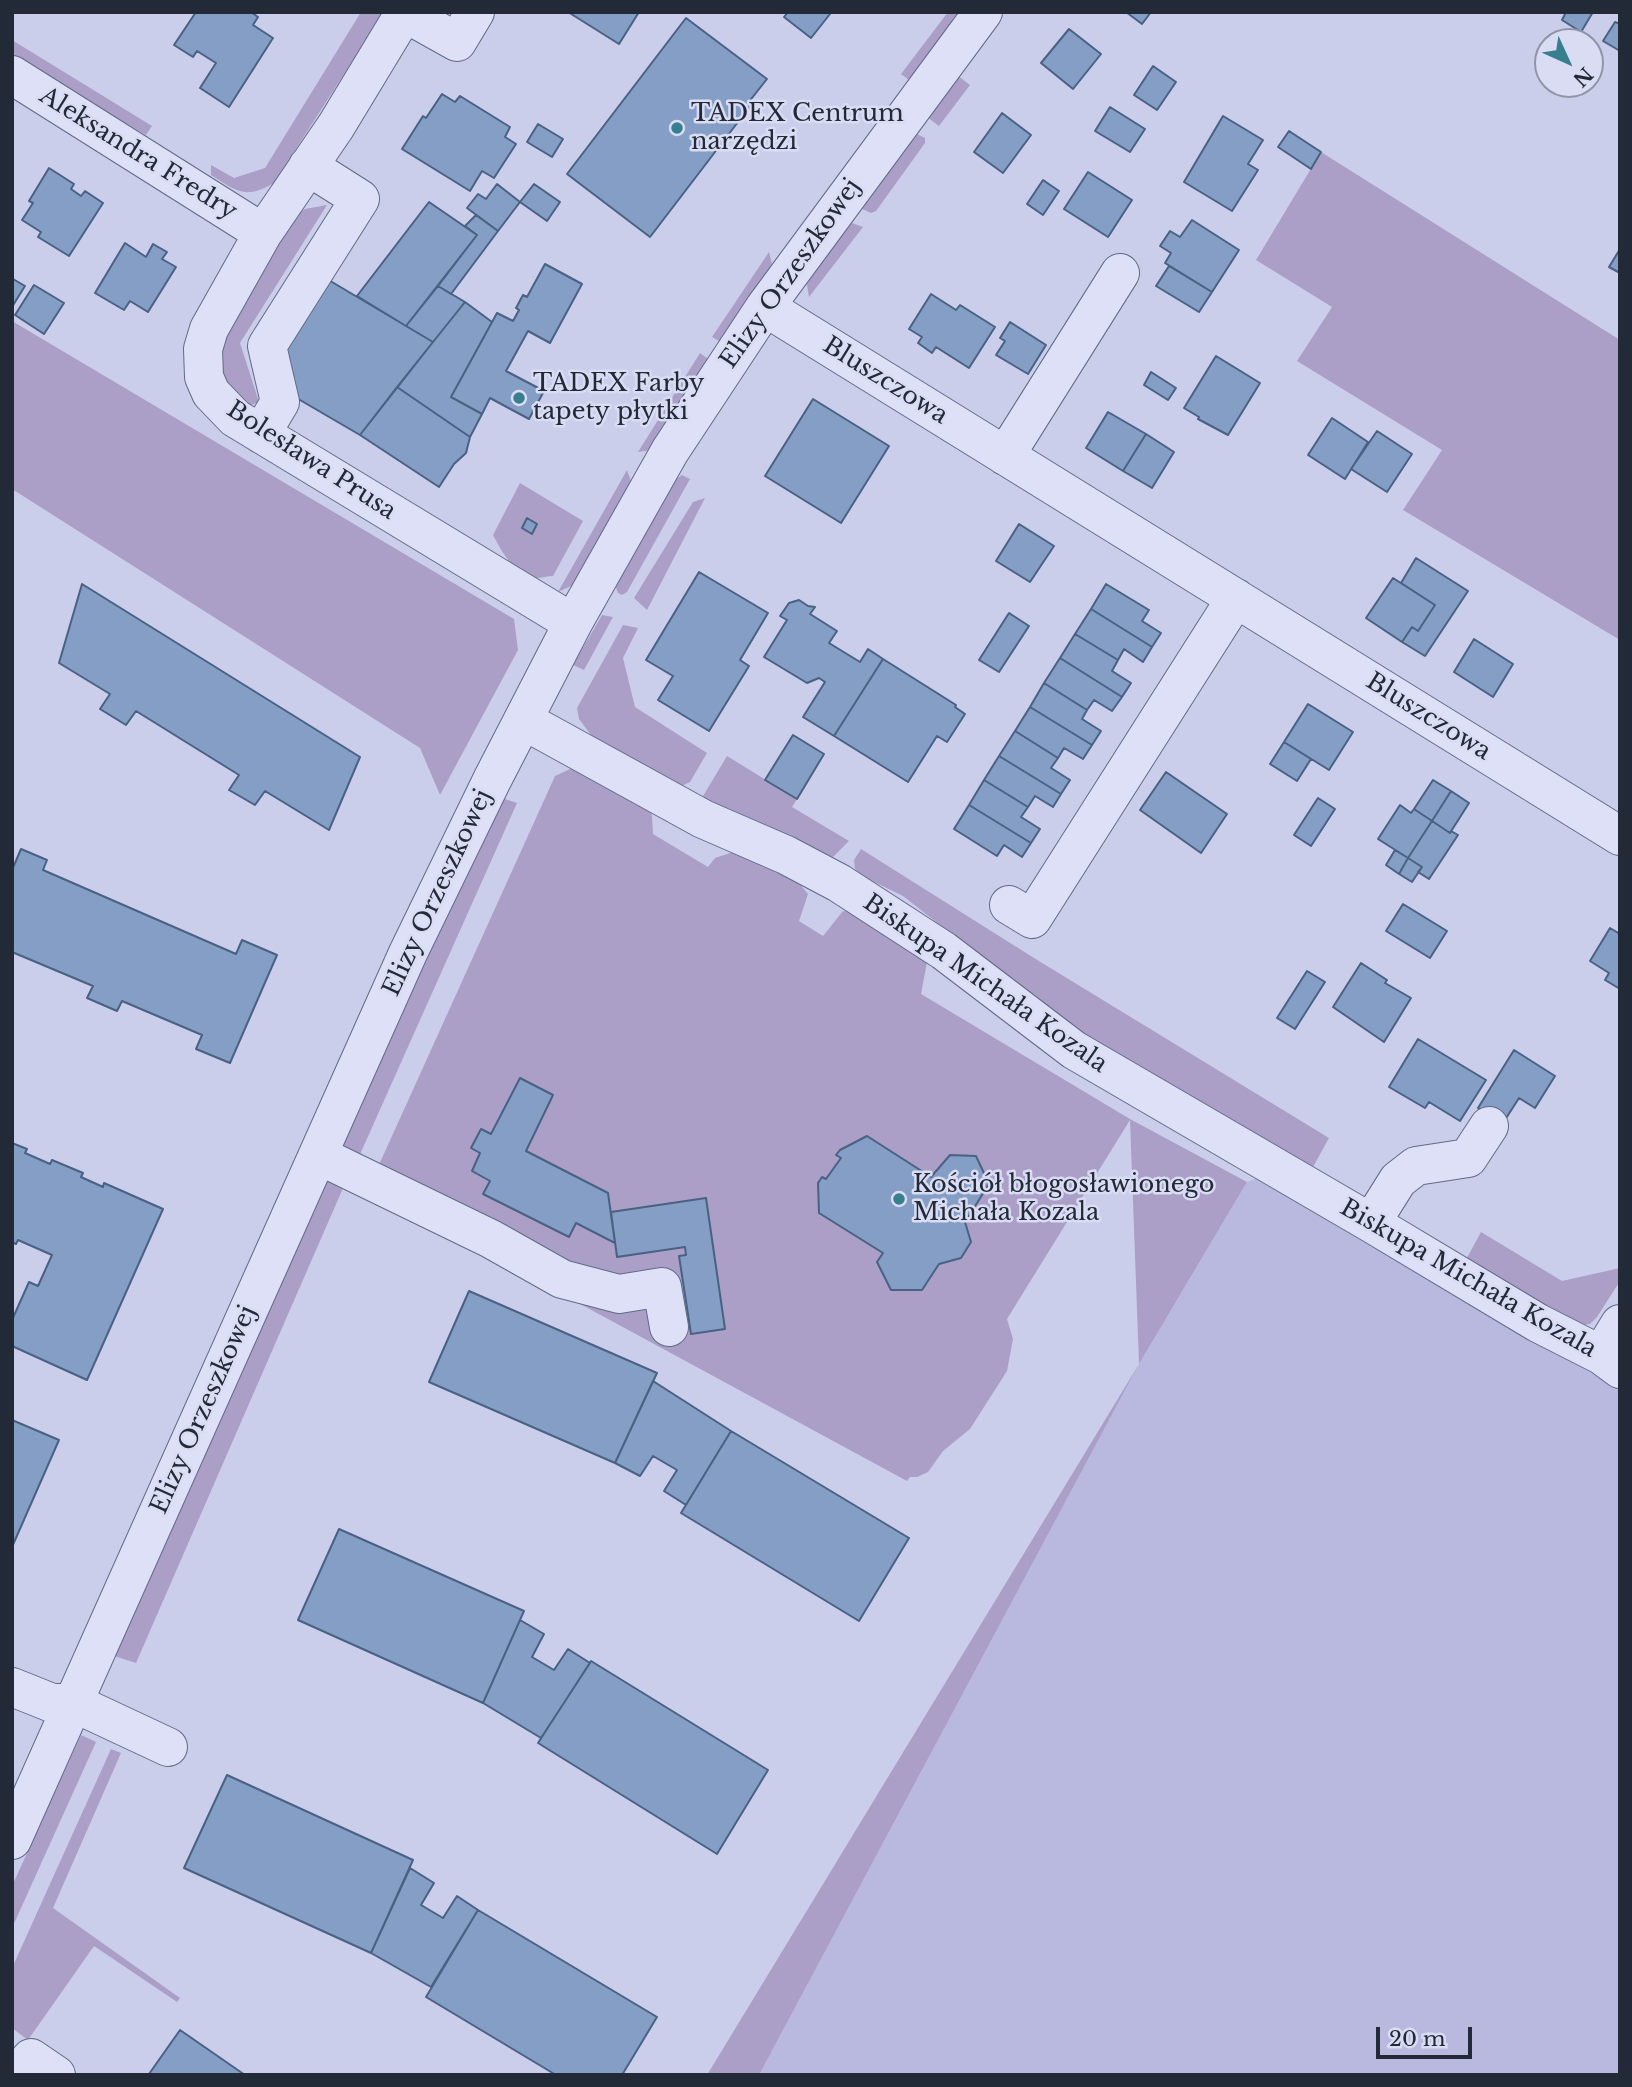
<!DOCTYPE html>
<meta charset="utf-8">
<style>
body{margin:0}
#map{position:relative;width:1632px;height:2087px;overflow:hidden;background:#cbceeb;font-family:"Libre Baskerville",serif}
canvas{display:block}
.frame{position:absolute;inset:0;border:14px solid #222a38;pointer-events:none}
.north{position:absolute;left:1534px;top:28px;width:70px;height:70px;box-sizing:border-box;background:#d9dcf3;border:2px solid #9095a8;border-radius:50%;rotate:135deg;font-size:19px;font-weight:700;line-height:28px;text-align:center;color:#222a38}
.north::after{content:'';display:block;margin:auto;width:24px;height:32px;background:#377f8f;clip-path:polygon(50% 0,100% 100%,50% 72%,0 100%)}
.scale{position:absolute;left:1376px;top:2027px;width:96px;height:32px;box-sizing:border-box;border:4px solid #222a38;border-top:0;padding-left:9px;font-size:21px;line-height:24px;white-space:nowrap;color:#222a38;-webkit-text-stroke:5px #d9dcf3;paint-order:stroke}
</style>
<div id="map">
<canvas width="1632" height="2087"></canvas>
<div class="frame"></div>
<div class="north">N</div>
<div class="scale">20 m</div>
</div>
<script>
const ctx = document.querySelector('canvas').getContext('2d');
ctx.lineJoin = 'round';
function paint(path, color) {
  ctx.fillStyle = color;
  ctx.fill(path, 'evenodd');
}
function strokePath(path, color, width, dash) {
  ctx.strokeStyle = color;
  ctx.lineWidth = width;
  ctx.lineCap = dash ? 'butt' : 'round';
  ctx.setLineDash(dash || []);
  ctx.stroke(path);
}
function write(font, color, halo, rows, align = 'center') {
  ctx.font = font + ' "Libre Baskerville",serif';
  ctx.lineWidth = 5;
  ctx.setLineDash([]);
  ctx.textBaseline = 'middle';
  ctx.strokeStyle = halo;
  ctx.fillStyle = color;
  for (const [text, x, y, turn = 0] of rows) {
    ctx.save();
    ctx.translate(x, y);
    ctx.rotate((+turn || 0) * Math.PI / 180);
    ctx.textAlign = isNaN(turn) ? turn : align;
    if (halo) ctx.strokeText(text, 0, 0);
    ctx.fillText(text, 0, 0);
    ctx.restore();
  }
}
paint(new Path2D(`
 M1260,1177L1620,1390V2075H759L1139,1364L1247,1182Z`), '#b9b9df');
paint(new Path2D(`
 M361,12H384L274,183C245,200 236,191 211,175V165L234,178L265,168Z
 M948,12H960L909,80L901,74Z
 M12,40L152,126L146,135L12,56Z
 M957,75L970,85L939,126L927,117Z
 M917,134L925,138V143L876,211L871,213L862,209V204L911,137Z
 M1321,152L1620,340V640L1403,510L1442,450L1297,361L1332,307L1256,260Z
 M327,205L240,343L259,402L246,407L220,375L224,333L295,216L305,209Z
 M849,222L863,227L809,297L806,279Z
 M769,252L772,264L721,342L712,337Z
 M12,321L514,619L518,650L440,795L420,748L12,489Z
 M700,353L708,359L652,450L638,452Z
 M627,470L632,484L575,584L558,592Z
 M682,475L690,479L627,592L622,595L618,593L615,585L676,479Z
 M520,483L583,521L553,576C548,576 541,578 536,578C514,575 502,552 493,535Z
 M705,498L647,610L634,598L693,502Z
 M602,615L613,617L584,670L573,665Z
 M623,625L638,628L623,658L635,707L707,753L690,782L677,788L591,735L579,719L577,708Z
 M727,756L797,799L792,807L849,841L833,857L708,805L703,796Z
 M585,762L651,801L653,834L708,867L715,858L733,852L799,883L808,894L799,921L823,936L843,911L860,913L927,962L921,994L1130,1119L1247,1182L1139,1364L759,2075H707L1139,1364L1130,1120L1007,1319L1013,1339L1007,1371L970,1429L943,1451L928,1472L917,1477H910L907,1481L368,1189L555,776Z
 M502,798L517,803L357,1161L339,1153L458,885Z
 M861,849L1034,958L1329,1138L1308,1176L1084,1045L1004,975L903,896L862,876L855,869L854,860Z
 M328,1170L347,1179L136,1663L114,1656Z
 M1481,1232L1562,1281L1620,1268V1281L1597,1317L1590,1324L1578,1326L1462,1267Z
 M81,1735L96,1742L12,1928V1886Z
 M111,1749L121,1753L53,1908L180,1998L177,2002L94,1946L28,2040L12,2028V1968Z`), '#ab9fc8');
const building = new Path2D(`
 M196,12H251L258,17L253,25L273,38L229,107L200,88L216,63L197,51L193,57L174,45Z
 M568,12H639L619,44Z
 M788,12H828L830,14L811,38L784,17Z
 M1126,12H1151L1142,24Z
 M1566,12H1593L1581,32L1562,20Z
 M686,18L767,79L748,103L751,105L650,237L567,174Z
 M1615,22L1620,24V51L1603,41Z
 M1069,29L1101,54L1073,89L1041,63Z
 M1153,66L1176,82L1157,110L1134,95Z
 M442,94L455,102L460,96L510,127L505,137L516,144L494,178L482,171L470,191L402,149L423,116L426,118Z
 M1110,107L1145,129L1130,152L1095,131Z
 M1002,113L1031,135L1003,173L974,152Z
 M1223,116L1263,140L1248,164L1258,170L1232,211L1184,182Z
 M538,124L563,139L552,157L527,142Z
 M1289,131L1321,152L1311,169L1278,147Z
 M49,168L74,184L71,189L81,196L85,191L103,203L69,256L38,237L41,232L22,220L33,203L29,201Z
 M1088,172L1132,200L1108,237L1064,209Z
 M1043,180L1059,191L1043,215L1027,204Z
 M497,184L520,202L498,231L467,208L478,194L486,199Z
 M534,184L560,202L547,221L520,202Z
 M429,202L477,235L406,326L357,296Z
 M476,215L498,231L451,294L438,286L477,235L465,226Z
 M1192,220L1239,250L1212,292L1165,263L1171,253L1160,246L1170,231L1180,237Z
 M125,243L146,257L153,244L167,252L162,259L176,267L148,312L130,301L124,310L95,293Z
 M1620,249V273L1609,267Z
 M545,264L582,284L550,343L528,331L506,371L544,391L529,419L490,398L482,414L451,397L497,313L513,321L519,310L516,308L523,295L527,297Z
 M1169,266L1212,292L1199,312L1156,286Z
 M13,279L25,286L12,307V281Z
 M327,279L433,342L360,435L288,393L280,352Z
 M34,285L64,303L44,334L15,315Z
 M438,286L465,302L433,342L406,326Z
 M931,294L956,310L960,305L995,327L969,368L936,347L932,353L918,343L922,337L909,329Z
 M465,302L492,322L451,397L482,414L470,437L397,387Z
 M1010,322L1046,345L1028,374L996,355L1005,341L1000,338Z
 M1216,356L1260,383L1228,435L1198,419L1199,417L1184,408Z
 M1151,372L1176,388L1168,400L1144,385Z
 M397,387L470,437L466,453L454,464L439,487L360,435Z
 M813,399L889,446L841,523L765,476Z
 M1108,412L1146,434L1123,471L1086,448Z
 M1332,418L1368,442L1345,479L1308,455Z
 M1377,431L1412,454L1387,492L1351,469Z
 M1146,434L1174,452L1152,488L1123,471Z
 M527,518L537,524L532,534L522,528Z
 M1019,524L1054,546L1030,582L996,561Z
 M1416,558L1468,591L1425,656L1402,642L1412,627L1418,631L1435,605L1401,583Z
 M699,572L768,613L740,660L749,666L709,731L658,700L673,676L646,660Z
 M1393,578L1435,605L1418,631L1412,627L1402,642L1366,618Z
 M82,584L360,757L329,830L265,791L255,805L229,790L239,775L136,711L126,725L100,709L110,694L59,663Z
 M1106,584L1149,610L1142,621L1161,633L1152,647L1091,609Z
 M799,600L808,606L815,607L810,614L837,631L829,643L860,662L868,649L883,659L834,736L803,717L825,682L819,678L807,683L764,657L787,620L780,616L789,603Z
 M1091,609L1152,647L1143,662L1124,649L1118,660L1075,634Z
 M1009,613L1029,626L999,672L979,660Z
 M1075,634L1118,660L1112,671L1131,683L1122,697L1060,658Z
 M1474,639L1513,664L1493,697L1454,672Z
 M1060,658L1122,697L1112,711L1094,700L1087,710L1044,683Z
 M883,659L956,705L955,707L965,714L947,742L937,736L908,782L834,736Z
 M1044,683L1087,710L1082,719L1101,731L1092,745L1030,707Z
 M1308,704L1353,732L1329,770L1284,742Z
 M1030,707L1092,745L1083,759L1064,748L1058,758L1015,731Z
 M1015,731L1058,758L1051,768L1070,780L1061,794L999,756Z
 M793,735L824,754L797,799L765,780Z
 M1284,742L1311,759L1297,781L1270,764Z
 M999,756L1061,794L1053,807L1035,796L1028,807L984,780Z
 M1166,772L1227,814L1201,853L1140,810Z
 M984,780L1028,807L1021,817L1040,829L1031,843L969,805Z
 M1433,780L1451,791L1432,821L1414,809Z
 M1451,791L1469,803L1450,833L1432,821Z
 M1318,798L1335,809L1311,846L1294,835Z
 M969,805L1031,843L1022,857L1004,845L997,856L954,829Z
 M1400,805L1411,813L1414,809L1432,821L1408,858L1378,839Z
 M1432,821L1450,833L1451,831L1458,835L1429,879L1418,872L1422,867L1408,858Z
 M21,849L47,860L43,870L236,954L242,940L277,955L230,1063L196,1049L202,1035L122,1001L117,1011L87,998L93,986L12,952V870Z
 M1395,850L1408,858L1399,874L1386,865Z
 M1408,858L1422,867L1412,882L1399,874Z
 M1403,904L1447,931L1430,958L1386,931Z
 M1610,928L1620,934V989L1605,980L1609,973L1590,961Z
 M1361,963L1387,980L1385,983L1411,998L1384,1042L1333,1007Z
 M1307,971L1325,982L1295,1029L1277,1018Z
 M1418,1039L1486,1080L1460,1121L1429,1102L1425,1108L1389,1087Z
 M1514,1050L1555,1076L1535,1108L1519,1098L1503,1123L1478,1108Z
 M520,1078L553,1095L526,1151L608,1193L615,1243L576,1223L569,1237L483,1194L490,1181L472,1171L480,1153L471,1148L481,1129L491,1134Z
 M867,1136L931,1177L950,1155L976,1156L989,1184L965,1222L971,1242L961,1258L939,1264L922,1290H891L877,1262L883,1253L819,1213L818,1183L822,1177L826,1179L841,1158L836,1155L840,1150Z
 M12,1143L27,1149L25,1153L50,1164L52,1160L83,1173L81,1177L103,1187L104,1183L163,1209L87,1380L12,1346V1320L29,1282L38,1286L52,1255L18,1240L16,1244L12,1242Z
 M706,1198L725,1329L691,1334L679,1256L686,1255L685,1247L617,1257L611,1212Z
 M469,1291L657,1373L615,1463L429,1382Z
 M653,1381L731,1431L686,1505L664,1491L677,1470L653,1456L640,1476L615,1463Z
 M12,1420L59,1440L12,1547Z
 M731,1431L909,1538L859,1621L681,1513Z
 M339,1529L524,1611L483,1703L298,1620Z
 M520,1620L544,1634L532,1657L554,1670L568,1649L590,1663L541,1738L483,1703Z
 M591,1661L768,1770L717,1854L538,1743Z
 M227,1775L413,1860L371,1953L184,1868Z
 M410,1868L434,1883L421,1905L443,1918L457,1896L478,1910L431,1987L371,1953Z
 M478,1910L657,2017L622,2075H556L426,1997Z
 M180,2030L245,2075L149,2074Z`);
paint(building, '#859ec5');
strokePath(building, '#496182', 2);
const minor = new Path2D(`
 M405,12L336,126L263,233L209,329L203,349L204,377L211,393L235,418L573,623
 M405,13L457,42L475,12
 M12,75L263,233
 M765,307L1620,836
 M261,434L280,402L267,346L360,199L308,166
 M1005,456L1120,273
 M523,720L703,819L786,855L839,883L944,951L1074,1050L1371,1223L1538,1323L1601,1355L1620,1369
 M1009,905L1032,919L1236,598
 M318,1155L491,1239L562,1279L619,1294L662,1287L669,1327
 M1371,1223L1398,1180L1416,1166L1468,1158L1489,1126
 M1601,1355L1620,1324
 M12,1687L52,1703H74L168,1747
 M12,1840L408,953L492,780L573,623L670,451L765,307L983,12
 M16,2075L31,2058L56,2075`);
strokePath(minor, '#606b86', 40);
strokePath(minor, '#dde0f6', 38);
for (const [x, y, r, color] of [
 [677,128,7,"#377f8f"],
 [519,398,7,"#377f8f"],
 [899,1199,7,"#377f8f"]
]) {
  const dot = new Path2D();
  dot.arc(x, y, r, 0, 2 * Math.PI);
  ctx.fillStyle = color;
  ctx.fill(dot);
  strokePath(dot, '#d9dcf3', 2.5);
}
write('24px', '#222a38', '#d9dcf3', [
 ["TADEX Centrum",691,114],
 ["narzędzi",691,142],
 ["TADEX Farby",533,384],
 ["tapety płytki",533,412],
 ["Kościół błogosławionego",913,1185],
 ["Michała Kozala",913,1213]
], 'left');
write('24px', '#222a38', '#d9dcf3', [
 ["Aleksandra Fredry",138,154,32],
 ["Elizy Orzeszkowej",791,274,-55],
 ["Bluszczowa",885,381,32],
 ["Bolesława Prusa",311,461,33],
 ["Bluszczowa",1428,717,32],
 ["Elizy Orzeszkowej",438,893,-65],
 ["Biskupa Michała Kozala",985,984,35],
 ["Biskupa Michała Kozala",1468,1279,30],
 ["Elizy Orzeszkowej",204,1410,-66]
]);
</script>
